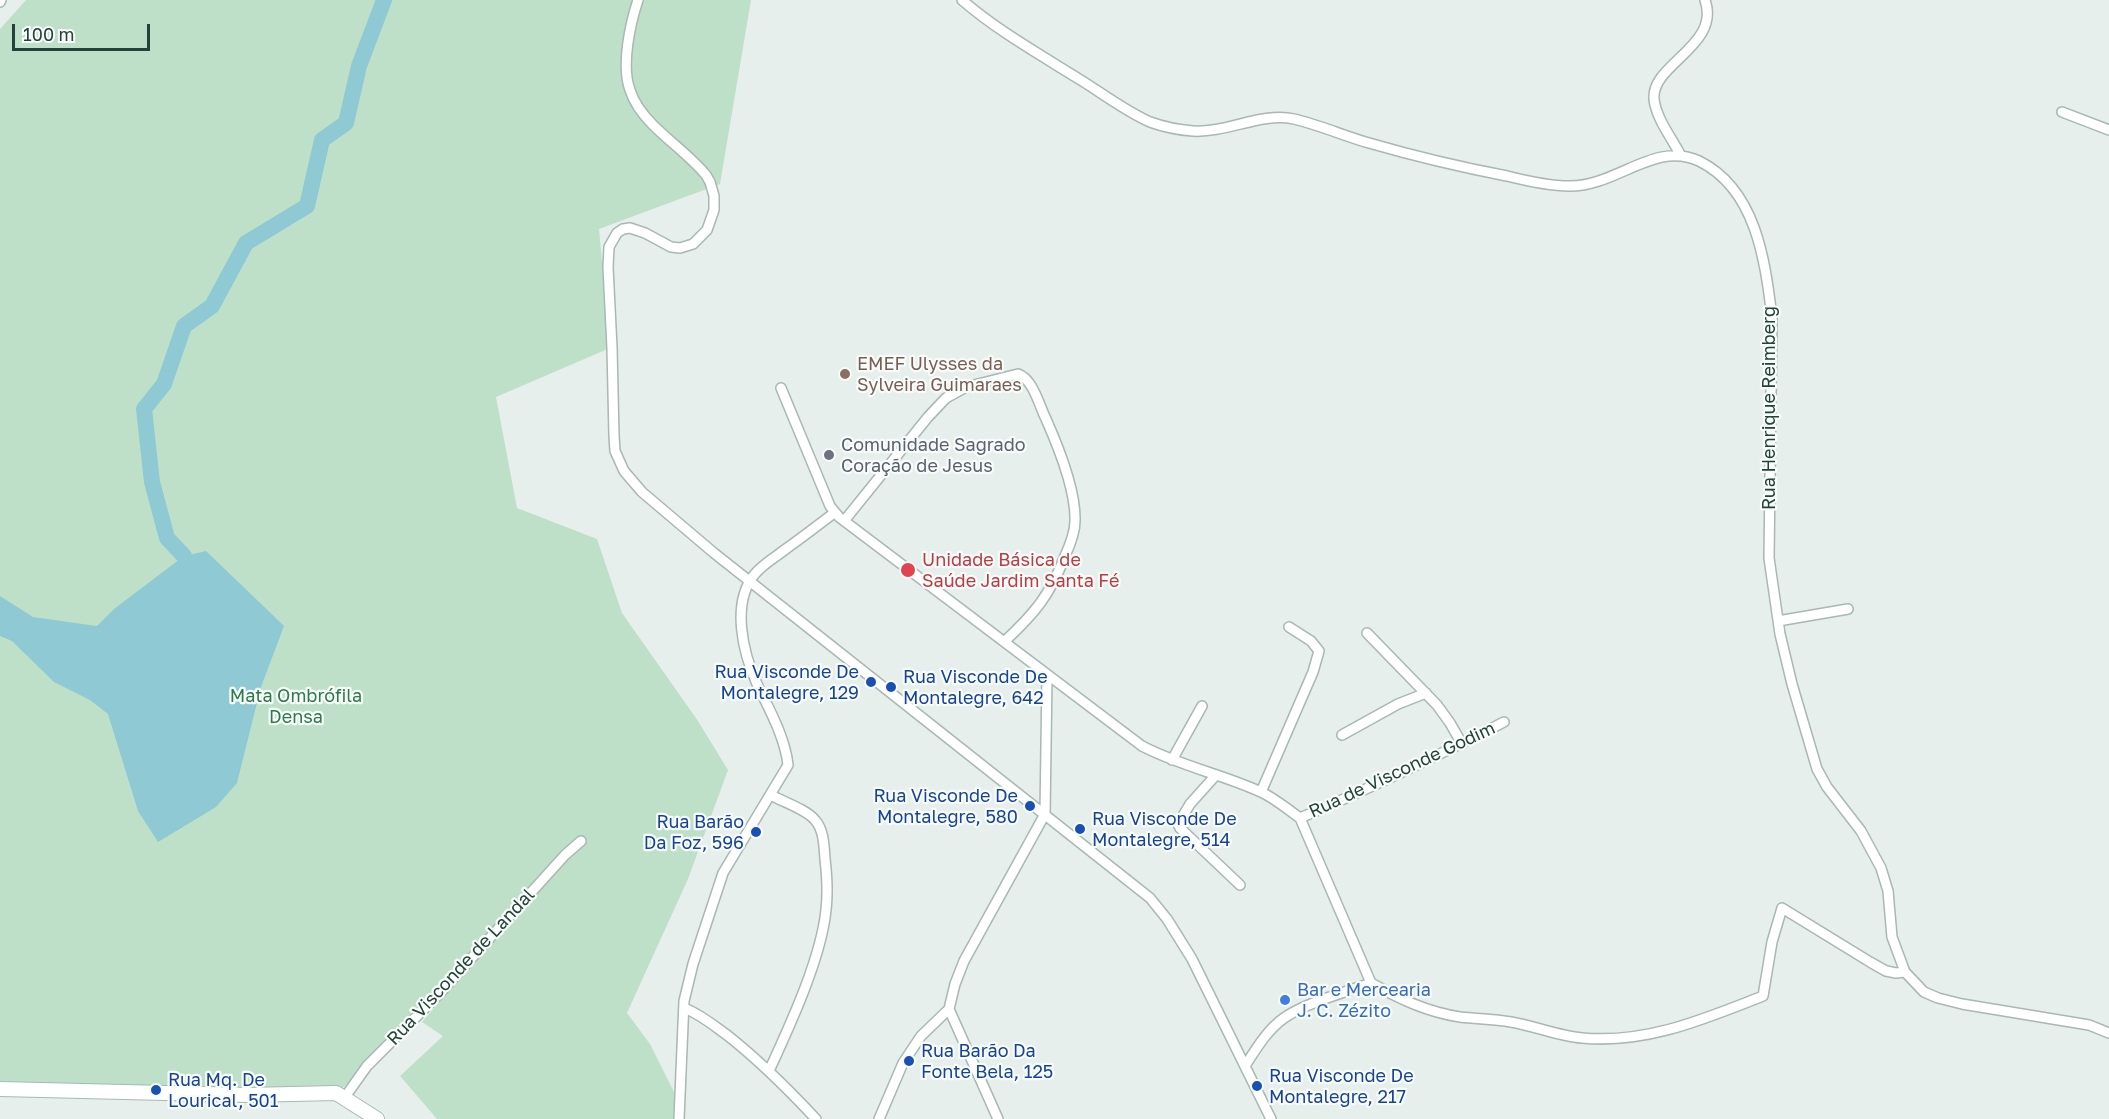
<!DOCTYPE html>
<meta charset="utf-8">
<style>
body{margin:0}
#map{position:relative;width:2109px;height:1119px;overflow:hidden;background:#e6efeb;font-family:"Golos Text",sans-serif}
canvas{display:block}
.scale{position:absolute;left:12px;top:24px;width:138px;height:27px;box-sizing:border-box;border:3px solid #24423a;border-top:0;padding-left:8px;font-size:18px;line-height:21px;white-space:nowrap;color:#24423a;-webkit-text-stroke:4px #f7fbf9;paint-order:stroke}
</style>
<div id="map">
<canvas width="2109" height="1119"></canvas>
<div class="scale">100 m</div>
</div>
<script>
const ctx = document.querySelector('canvas').getContext('2d');
ctx.lineJoin = 'round';
function paint(path, color) {
  ctx.fillStyle = color;
  ctx.fill(path, 'evenodd');
}
function strokePath(path, color, width, dash) {
  ctx.strokeStyle = color;
  ctx.lineWidth = width;
  ctx.lineCap = dash ? 'butt' : 'round';
  ctx.setLineDash(dash || []);
  ctx.stroke(path);
}
function write(font, color, halo, rows, align = 'center') {
  ctx.font = font + ' "Golos Text",sans-serif';
  ctx.lineWidth = 4.5;
  ctx.setLineDash([]);
  ctx.textBaseline = 'middle';
  ctx.strokeStyle = halo;
  ctx.fillStyle = color;
  for (const [text, x, y, turn = 0] of rows) {
    ctx.save();
    ctx.translate(x, y);
    ctx.rotate((+turn || 0) * Math.PI / 180);
    ctx.textAlign = isNaN(turn) ? turn : align;
    if (halo) ctx.strokeText(text, 0, 0);
    ctx.fillText(text, 0, 0);
    ctx.restore();
  }
}
paint(new Path2D(`
 M26,0H751L720,184L599,229L610,348L496,397L517,508L597,539L622,613L698,721L728,770L688,879L627,1013L650,1044L678,1100V1119H437L400,1076L443,1036L422,1022L566,854L336,1095L217,1087L0,1089V29Z`), '#bfe0c8');
paint(new Path2D(`
 M206,551L284,626L261,687L237,783L216,807L158,842L138,811L108,714L90,700L54,682L12,641L0,636V596L33,617L97,626L114,609L184,556Z`), '#8ec9d4');
strokePath(new Path2D(`
 M184,556L167,538L152,482L144,409L164,384L184,326L212,306L246,243L307,206L322,140L346,123L359,66L384,0`), '#8ec9d4', 16);
const street = new Path2D(`
 M638,0C630,24 621,66 630,90C634,103 643,115 653,125C670,142 690,156 706,175L710,182L714,196V210L707,230L693,244L680,248L671,247L645,233L630,228L623,229L617,233L609,247L608,267L612,348L614,436L615,451L624,471L642,492L714,553L1150,898L1167,919L1192,959L1271,1119
 M962,0C998,31 1039,54 1079,79C1102,93 1125,111 1150,122C1164,127 1179,130 1193,131C1227,133 1261,112 1294,119C1320,125 1344,136 1369,143C1414,156 1460,167 1507,176C1527,181 1548,186 1569,186C1616,187 1655,140 1699,161C1756,189 1765,260 1772,317L1769,558L1780,634L1792,684L1817,769L1827,787L1861,831L1881,868L1888,891L1892,937L1905,972L1924,992L1938,998L1962,1004L2089,1025L2109,1033
 M0,2L1,0
 M2062,112L2109,130
 M1680,154C1671,137 1656,118 1654,99C1651,64 1721,46 1705,0
 M781,388L830,506L839,517L1142,746C1180,766 1222,774 1261,792C1276,799 1287,809 1300,818L1371,983
 M844,521L928,417L946,398L966,387L1018,374C1033,379 1039,405 1046,419C1058,446 1076,491 1075,521C1075,533 1070,545 1065,556C1050,595 1035,613 1005,641
 M1778,621L1848,609
 M1367,633L1437,705L1450,723L1462,744
 M1342,735L1398,704L1426,693
 M1172,760L1202,706
 M1216,775L1190,804L1178,824L1180,828L1240,885
 M1261,792L1313,672L1319,651L1311,641L1289,627
 M1300,818C1369,789 1437,756 1504,722
 M684,1008C700,1014 713,1025 727,1035C760,1061 788,1089 816,1119
 M949,1009L998,1119
 M1245,1066C1256,1049 1267,1030 1284,1018C1305,1003 1346,992 1371,983C1400,999 1427,1012 1460,1017C1477,1019 1494,1019 1511,1022C1535,1026 1558,1036 1582,1038C1647,1044 1704,1019 1763,996L1772,942L1782,908L1870,962L1886,971L1896,973L1905,972
 M769,1071C790,1025 821,959 826,910C828,893 827,876 825,859C824,846 824,830 815,820C806,809 783,802 771,795
 M345,1097L367,1066L440,993L565,855L581,841
 M679,1119L684,1001L693,964L723,873L788,765C785,737 769,709 757,684C743,653 731,604 754,575C762,565 773,559 783,551C800,539 817,526 834,513
 M879,1119L903,1063L921,1036L949,1009L955,984L964,961L1045,814L1047,677`);
const secondary = new Path2D(`
 M0,1089L248,1095L336,1093L377,1119`);
strokePath(street, '#a8b8b2', 12);
strokePath(secondary, '#a4bbb3', 16);
strokePath(street, '#fff', 9);
strokePath(secondary, '#fff', 14);
for (const [x, y, r, color] of [
 [845,374,6,"#8d6e63"],
 [829,455,6,"#6b7280"],
 [908,570,8,"#e0444e"],
 [871,682,6,"#1a4fb4"],
 [891,687,6,"#1a4fb4"],
 [1030,806,6,"#1a4fb4"],
 [1080,829,6,"#1a4fb4"],
 [756,832,6,"#1a4fb4"],
 [1285,1000,6,"#3f7fe0"],
 [909,1061,6,"#1a4fb4"],
 [1257,1086,6,"#1a4fb4"],
 [156,1090,6,"#1a4fb4"]
]) {
  const dot = new Path2D();
  dot.arc(x, y, r, 0, 2 * Math.PI);
  ctx.fillStyle = color;
  ctx.fill(dot);
  strokePath(dot, '#f7fbf9', 2);
}
write('18px', '#785e54', '#f7fbf9', [
 ["EMEF Ulysses da",857,364],
 ["Sylveira Guimaraes",857,385]
], 'left');
write('18px', '#24423a', '#f7fbf9', [
 ["Rua Henrique Reimberg",1769,408,-90],
 ["Rua de Visconde Godim",1402,770,-25],
 ["Rua Visconde de Landal",461,967,-47]
]);
write('18px', '#5b616d', '#f7fbf9', [
 ["Comunidade Sagrado",841,445],
 ["Coração de Jesus",841,466]
], 'left');
write('18px', '#be3a42', '#f7fbf9', [
 ["Unidade Básica de",922,560],
 ["Saúde Jardim Santa Fé",922,581]
], 'left');
write('18px', '#164399', '#f7fbf9', [
 ["Rua Visconde De",859,672,"right"],
 ["Montalegre, 129",859,693,"right"],
 ["Rua Visconde De",903,677],
 ["Montalegre, 642",903,698],
 ["Rua Visconde De",1018,796,"right"],
 ["Montalegre, 580",1018,817,"right"],
 ["Rua Visconde De",1092,819],
 ["Montalegre, 514",1092,840],
 ["Rua Barão",744,822,"right"],
 ["Da Foz, 596",744,843,"right"],
 ["Rua Barão Da",921,1051],
 ["Fonte Bela, 125",921,1072],
 ["Rua Visconde De",1269,1076],
 ["Montalegre, 217",1269,1097],
 ["Rua Mq. De",168,1080],
 ["Lourical, 501",168,1101]
], 'left');
write('18px', '#2d7a4b', '#f7fbf9', [
 ["Mata Ombrófila",296,696],
 ["Densa",296,717]
]);
write('18px', '#366cbe', '#f7fbf9', [
 ["Bar e Mercearia",1297,990],
 ["J. C. Zézito",1297,1011]
], 'left');
</script>
